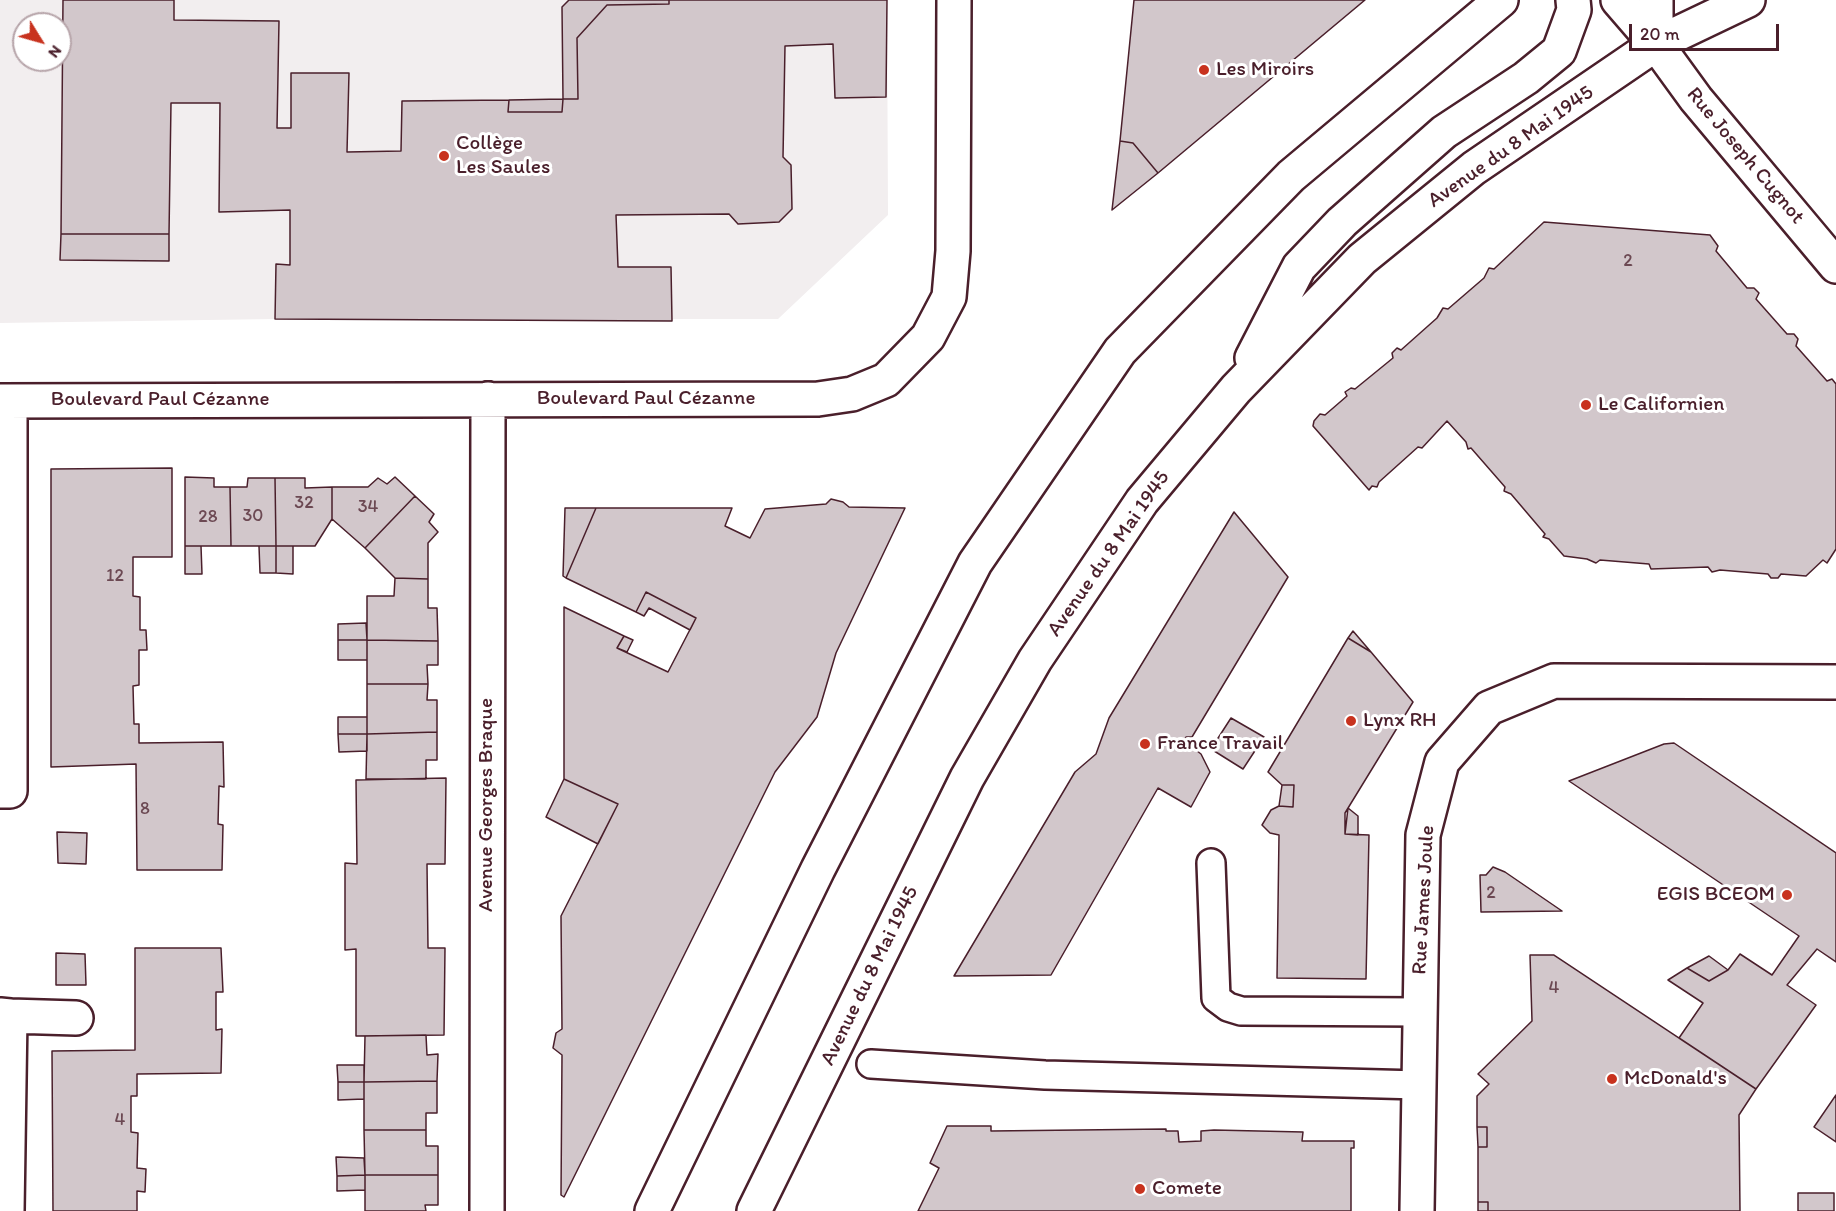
<!DOCTYPE html>
<meta charset="utf-8">
<style>
body{margin:0}
#map{position:relative;width:1836px;height:1211px;overflow:hidden;background:#fff;font-family:Itim,sans-serif}
canvas{display:block}
.north{position:absolute;left:12px;top:12px;width:60px;height:60px;box-sizing:border-box;background:#fff;border:2px solid #b7a5aa;border-radius:50%;rotate:127deg;font-size:16px;font-weight:700;line-height:24px;text-align:center;color:#4a1f2b}
.north::after{content:'';display:block;margin:auto;width:21px;height:27px;background:#c8321e;clip-path:polygon(50% 0,100% 100%,50% 72%,0 100%)}
.scale{position:absolute;left:1629px;top:24px;width:150px;height:27px;box-sizing:border-box;border:3px solid #4a1f2b;border-top:0;padding-left:8px;font-size:18px;line-height:21px;white-space:nowrap;color:#4a1f2b;-webkit-text-stroke:4px #fff;paint-order:stroke}
</style>
<div id="map">
<canvas width="1836" height="1211"></canvas>
<div class="north">N</div>
<div class="scale">20 m</div>
</div>
<script>
const ctx = document.querySelector('canvas').getContext('2d');
ctx.lineJoin = 'round';
function paint(path, color) {
  ctx.fillStyle = color;
  ctx.fill(path, 'evenodd');
}
function strokePath(path, color, width, dash) {
  ctx.strokeStyle = color;
  ctx.lineWidth = width;
  ctx.lineCap = dash ? 'butt' : 'round';
  ctx.setLineDash(dash || []);
  ctx.stroke(path);
}
function write(font, color, halo, rows, align = 'center') {
  ctx.font = font + ' Itim,sans-serif';
  ctx.lineWidth = 6;
  ctx.setLineDash([]);
  ctx.textBaseline = 'middle';
  ctx.strokeStyle = halo;
  ctx.fillStyle = color;
  for (const [text, x, y, turn = 0] of rows) {
    ctx.save();
    ctx.translate(x, y);
    ctx.rotate((+turn || 0) * Math.PI / 180);
    ctx.textAlign = isNaN(turn) ? turn : align;
    if (halo) ctx.strokeText(text, 0, 0);
    ctx.fillText(text, 0, 0);
    ctx.restore();
  }
}
paint(new Path2D(`
 M0,0H887L888,215L778,319H275L0,323ZM24,24H60V60H24Z`), '#f2eeef');
const building = new Path2D(`
 M63,0H174V20L279,21L277,128H291V73H349L347,152L401,151L402,101L509,100L508,112H562L563,99H578L577,38L607,5L669,4V0H887L886,97L835,98L833,44L785,46L783,157L791,165L792,209L779,222L738,224L729,214L616,215L618,267H671L672,321L275,319L276,264L290,265V210L219,212L220,103H171L169,234H61Z
 M569,0H669V4L607,5L577,38L578,99H563L562,7Z
 M1134,0H1365L1158,173L1133,143L1120,141Z
 M563,99L562,112H508L509,100Z
 M1120,141L1133,143L1158,173L1112,210Z
 M1544,222L1710,235L1718,246L1716,251L1747,288H1754L1759,293L1756,299L1787,334H1794L1798,339L1796,346L1827,381L1832,379L1836,384V549L1827,563L1823,560L1806,576L1781,574L1778,578H1771L1768,574L1720,570L1712,572L1708,567L1651,569L1649,564L1600,560L1596,563L1587,559L1564,556L1549,539L1543,537L1545,534L1511,494L1504,491L1505,487L1471,448L1468,449L1466,442L1447,421L1422,448L1418,447L1379,482L1377,487L1372,486L1369,490L1313,426L1314,421L1320,414L1325,415L1347,396L1345,392L1351,388L1355,389L1393,358L1392,353L1397,348L1401,350L1437,318L1443,308L1448,309L1484,278L1489,268L1494,269Z
 M61,234H169V261L60,260Z
 M172,468V557H133V596L140,597V630H146L147,650H139V685L133,686L134,724H139V743L223,742L224,787L219,786L218,824L223,825L222,870H137L136,764L51,767V469Z
 M185,477L214,478V487H230L231,546H185Z
 M395,477L415,496L365,548L332,519V487H368L378,478L387,484Z
 M248,478H275L276,546H231L230,487H247Z
 M275,478H305V488L332,487V519L315,546H276Z
 M415,496L434,514L429,522L438,532L428,543V579L395,578L365,548Z
 M831,499L843,502L849,507L905,508L836,653L817,717L775,772L564,1197L561,1195L562,1055L553,1048L556,1033L562,1029L561,916L618,804L564,779V607L624,636L617,648L668,672L696,618L646,592L636,612L566,578L596,508H732L725,526L750,538L765,509L826,504Z
 M565,508H596L566,578L563,576Z
 M1234,512L1288,577L1192,737H1186L1184,741L1201,754L1210,772L1191,807L1158,788L1051,975L954,976L1075,772L1096,754L1109,718Z
 M185,546H201L202,574H185Z
 M259,546H276V573H260Z
 M276,546H293V574L276,573Z
 M395,578L428,579V608H437L438,641L367,640V596H394Z
 M646,592L696,618L690,630L649,608L644,616L636,612Z
 M366,623L367,640H338V624Z
 M1353,631L1371,652L1348,638Z
 M624,636L633,640L627,652L617,648Z
 M1348,638L1371,652L1413,702L1345,813V834L1369,835L1366,979L1277,978L1279,835L1270,833L1262,825L1271,810L1279,806L1293,807L1294,785H1282L1268,772Z
 M338,640H367V660H338Z
 M367,640L438,641V665H427L428,684H367Z
 M367,684H428L427,700H437V732L367,734Z
 M338,717H367V734H338Z
 M1231,718L1264,737L1243,769L1211,749Z
 M437,732V760H426V779H366L367,734Z
 M338,734H367V751L339,752Z
 M1674,743L1836,853V962L1817,949L1787,985L1816,1005L1756,1089L1679,1038L1703,1003L1668,980L1687,968L1709,981L1728,970L1740,954L1772,975L1799,936L1569,781L1664,744Z
 M446,778L445,864H427L428,948H445L444,1035L356,1036V949L345,950V863L357,864L356,780Z
 M564,779L618,804L598,844L546,817Z
 M1282,785H1294L1293,807L1279,806Z
 M1348,808L1358,816V835L1345,834Z
 M57,832L87,833L86,864L58,863Z
 M1493,867L1505,872L1562,911L1481,912L1480,875H1486Z
 M135,948H221L223,992H216V1030L222,1029L221,1073L137,1074V1096H131V1132L138,1133L137,1168L146,1169L145,1192L137,1191V1211H53L52,1051L135,1050Z
 M56,953L85,954L86,985H56Z
 M1530,955H1554L1756,1089L1739,1115L1740,1211H1488V1202H1478V1147H1487V1127H1477V1096L1489,1084L1478,1074L1532,1021Z
 M1709,956L1728,970L1709,981L1687,968Z
 M426,1035L427,1055L438,1054L437,1081L364,1082L365,1036Z
 M337,1065H364V1082H338Z
 M437,1081V1113H426V1130H364V1082Z
 M338,1082H364V1099L338,1100Z
 M1836,1095V1142L1814,1127Z
 M947,1126H991V1131L1166,1129V1131H1178L1179,1142L1201,1141V1131L1214,1130L1303,1132L1302,1141H1354V1148H1351V1211H918L939,1168L930,1163Z
 M1477,1127H1487V1147H1478Z
 M364,1130H426V1146H438V1175H365Z
 M336,1157L364,1158L365,1175L337,1176Z
 M365,1175H438V1205H425L426,1211H365Z
 M365,1175V1190L337,1191V1176Z
 M1798,1193H1834V1211H1798Z
 M1478,1202H1488V1211H1478Z`);
paint(building, '#d2c7cb');
strokePath(building, '#4a1f2b', 1.5);
const lane = new Path2D(`
 M1211,863L1216,998L1228,1007L1241,1011L1420,1012
 M871,1064L1045,1075L1419,1085`);
const street = new Path2D(`
 M1618,0L1656,44L1696,99L1836,266
 M0,401L818,399L852,394L886,380L928,337L949,297L953,251L954,0
 M0,791H10V401
 M0,1015L10,1016L7,1211
 M10,1016L76,1018
 M487,1211L488,399
 M1417,1211L1423,835L1442,762L1489,708L1554,681L1836,682`);
const secondary = new Path2D(`
 M1656,0V44
 M1252,358L1299,267L1342,222L1444,132L1526,78L1559,51L1574,10L1573,0
 M652,1211L818,869L975,563L1120,351L1291,176L1501,0
 M754,1211L967,778L1035,660L1142,501L1236,389L1362,259L1474,168L1656,44L1748,0`);
strokePath(lane, '#4a1f2b', 32);
strokePath(street, '#4a1f2b', 38);
strokePath(secondary, '#4a1f2b', 38);
strokePath(lane, '#fff', 27);
strokePath(street, '#fff', 33);
strokePath(secondary, '#fff', 33);
for (const [x, y, r, color] of [
 [1204,70,6,"#c8321e"],
 [444,156,6,"#c8321e"],
 [1586,405,6,"#c8321e"],
 [1351,721,6,"#c8321e"],
 [1145,744,6,"#c8321e"],
 [1787,895,6,"#c8321e"],
 [1612,1079,6,"#c8321e"],
 [1140,1189,6,"#c8321e"]
]) {
  const dot = new Path2D();
  dot.arc(x, y, r, 0, 2 * Math.PI);
  ctx.fillStyle = color;
  ctx.fill(dot);
  strokePath(dot, '#fff', 2);
}
write('18px', '#6c4953', null, [
 ["2",1628,261],
 ["32",304,503],
 ["34",368,507],
 ["30",253,516],
 ["28",208,517],
 ["12",115,576],
 ["8",145,809],
 ["2",1491,893],
 ["4",1554,988],
 ["4",120,1120]
]);
write('21px', '#4a1f2b', '#fff', [
 ["Les Miroirs",1216,70],
 ["Collège",456,144],
 ["Les Saules",456,168],
 ["Le Californien",1598,405],
 ["Lynx RH",1363,721],
 ["France Travail",1157,744],
 ["EGIS BCEOM",1775,895,"right"],
 ["McDonald's",1624,1079],
 ["Comete",1152,1189]
], 'left');
write('21px', '#4a1f2b', '#fff', [
 ["Avenue du 8 Mai 1945",1511,147,-35],
 ["Rue Joseph Cugnot",1745,156,50],
 ["Boulevard Paul Cézanne",646,399],
 ["Boulevard Paul Cézanne",160,400],
 ["Avenue du 8 Mai 1945",1109,554,-55],
 ["Avenue Georges Braque",487,805,-90],
 ["Rue James Joule",1424,900,-87],
 ["Avenue du 8 Mai 1945",870,976,-64]
]);
</script>
